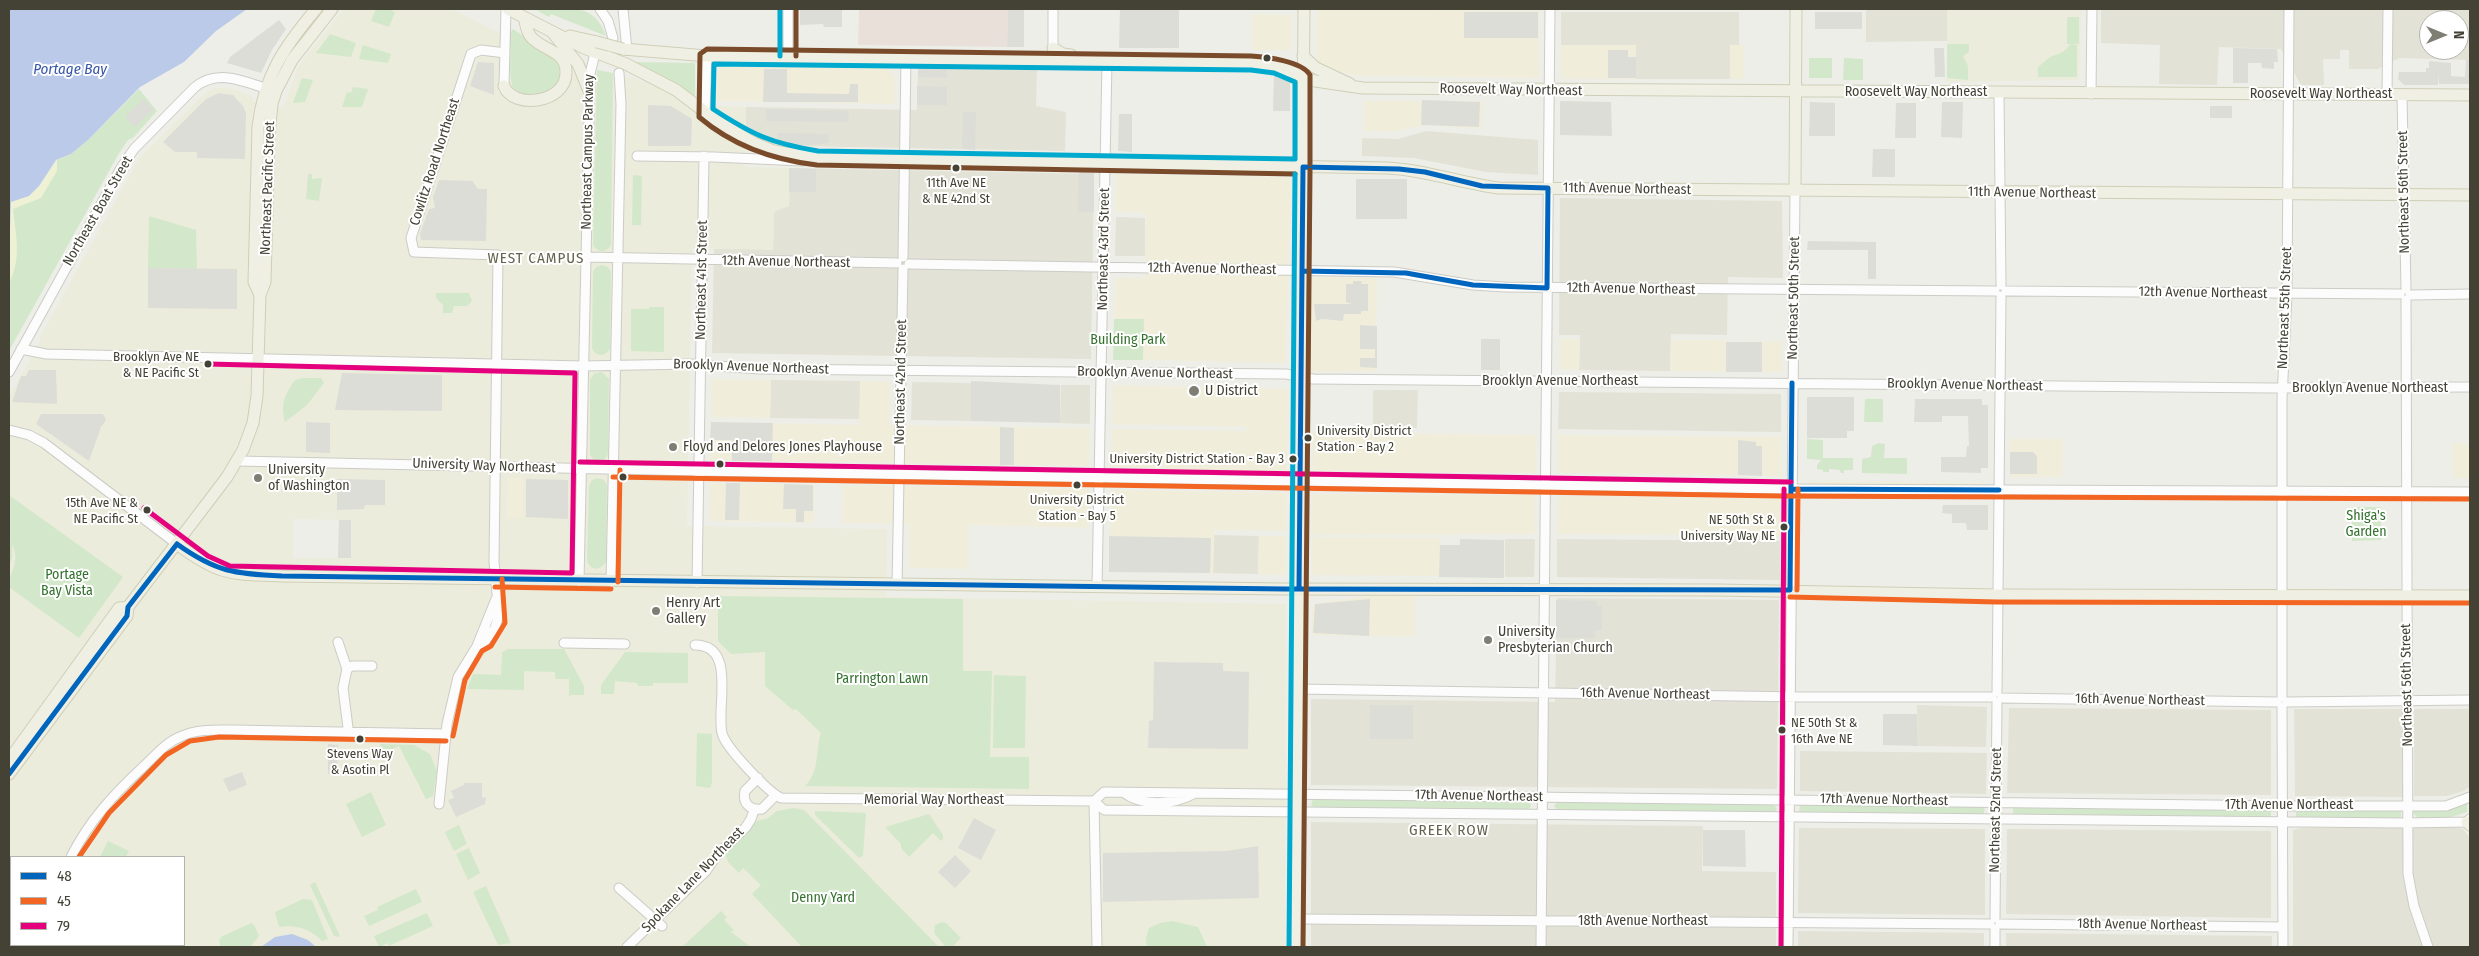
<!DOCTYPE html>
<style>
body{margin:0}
#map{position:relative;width:2479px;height:956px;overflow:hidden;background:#eeeee8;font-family:"Fira Sans Condensed",sans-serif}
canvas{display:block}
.frame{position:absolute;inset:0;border:10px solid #434235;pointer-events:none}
.legend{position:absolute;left:10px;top:856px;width:175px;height:90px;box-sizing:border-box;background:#fff;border:1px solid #b4b3ae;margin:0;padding:6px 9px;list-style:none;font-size:15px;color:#434235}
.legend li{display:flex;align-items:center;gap:10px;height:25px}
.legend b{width:25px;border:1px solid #b4b3ae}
.north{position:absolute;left:2419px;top:10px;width:50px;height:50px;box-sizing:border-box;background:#fff;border:1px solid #b4b3ae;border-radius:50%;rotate:90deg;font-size:14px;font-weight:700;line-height:20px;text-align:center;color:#434235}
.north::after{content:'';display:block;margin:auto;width:18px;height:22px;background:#7f7e74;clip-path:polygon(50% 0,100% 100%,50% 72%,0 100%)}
</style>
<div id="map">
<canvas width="2479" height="956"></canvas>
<div class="frame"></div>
<ul class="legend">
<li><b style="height:6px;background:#0065bd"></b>48</li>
<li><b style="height:6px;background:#f26522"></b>45</li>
<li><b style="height:6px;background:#e5007d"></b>79</li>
</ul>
<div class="north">N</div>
</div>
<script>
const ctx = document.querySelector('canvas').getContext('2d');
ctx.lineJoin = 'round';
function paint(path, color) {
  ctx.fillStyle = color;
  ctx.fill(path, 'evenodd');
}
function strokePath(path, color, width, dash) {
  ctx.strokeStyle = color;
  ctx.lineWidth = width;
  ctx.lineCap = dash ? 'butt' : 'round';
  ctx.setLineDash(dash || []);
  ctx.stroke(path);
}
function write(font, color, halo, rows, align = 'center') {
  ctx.font = font + ' "Fira Sans Condensed",sans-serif';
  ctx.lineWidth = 4;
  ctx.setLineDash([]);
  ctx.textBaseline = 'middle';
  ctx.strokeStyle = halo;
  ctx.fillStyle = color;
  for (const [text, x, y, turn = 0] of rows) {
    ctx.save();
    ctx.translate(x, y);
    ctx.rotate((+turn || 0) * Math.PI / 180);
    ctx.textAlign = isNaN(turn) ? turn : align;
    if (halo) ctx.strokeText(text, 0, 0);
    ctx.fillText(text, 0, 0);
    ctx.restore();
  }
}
paint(new Path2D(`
 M1866,9H1947V41L1866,42Z
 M2101,9H2470V60L2399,58L2378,69H2349V50H2340V59H2323L2324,85H2301L2281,49L2219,47L2217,85L2159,84L2160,45L2101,43ZM2429,20H2459V50H2429Z
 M1561,12H1739V45H1730V79H1636V45H1561Z
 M918,68L1037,70L1036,106L1066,112L1065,151L796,146L778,142L746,128V107L917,110Z
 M1426,131L1538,140V175L1486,172L1414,158L1362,156V138L1398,139Z
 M790,168L1094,174L1091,359L712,353L714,249H773L774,211L789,206Z
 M1560,198L1782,201L1783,278L1728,277L1727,335L1671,334L1670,371L1579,370L1580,335H1559Z
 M1116,217L1145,218V256H1115Z
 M771,380L860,381V419L770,418Z
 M912,382L972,383L971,421L911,420Z
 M1061,385H1090V424L1060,423Z
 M1373,390H1418L1417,428H1373Z
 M1559,392L1781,394V432L1558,429Z
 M1214,535L1259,536L1258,574L1213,573Z
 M1505,539H1535L1534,577H1505Z
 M1557,539L1780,541V580L1557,577Z
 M1557,598L1779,600L1777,789L1311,785V699L1555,702Z
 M1917,705L1987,707L1986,747L1918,746Z
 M2009,708L2271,710V795L2007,793Z
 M2294,709H2402L2403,797L2295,796Z
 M2414,709H2470V786L2464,791L2447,796H2414Z
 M1800,751L1987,753L1986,794L1800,791Z
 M1311,822L1703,826L1702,871L1776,872V947H1311Z
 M2454,827L2463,829L2470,838V947H2293V830L2301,828Z
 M1799,828L1985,829V915L1798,913Z
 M2007,829L2271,831V918L2006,914Z
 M1798,931L1984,933V947H1798Z
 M2006,933L2272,936V947H2006Z`), '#e2e2d6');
paint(new Path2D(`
 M1317,9L1539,11V78L1360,76L1341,72L1318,62L1317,59Z
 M1252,14L1292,15L1291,50H1252Z
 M1561,45H1636V79H1561Z
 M1730,45H1744V79H1730Z
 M726,64L887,67L895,76V104L716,101L718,71Z
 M1364,101H1483L1482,129L1426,125L1397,131H1364Z
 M1116,174L1290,177L1286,363L1143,360V320L1114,319L1115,278H1145L1146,213L1116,212Z
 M1310,277L1377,278L1376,371L1311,372Z
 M1559,339H1580L1579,370L1559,369Z
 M1671,340H1726L1727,342L1782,341V372L1670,371Z
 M711,379L771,380L770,418L711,417Z
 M860,381L890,382V425L1090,428L1089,466L710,460L711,422L859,425Z
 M1113,385L1288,389L1287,473L1111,467L1112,429L1245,431L1246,427L1112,424Z
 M1313,433L1536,435V473L1313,471Z
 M1558,435L1781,437V476L1558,473Z
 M2010,439H2063L2062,477H2010Z
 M2453,443H2470V478H2453Z
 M508,478H524L523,518H507Z
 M1810,481L1984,483V497L1809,495Z
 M710,483L814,485V523L709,521Z
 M843,485L1089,489L1088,528L969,525L968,569L909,568V524L842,523Z
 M1111,490L1287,493L1286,531L1214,530L1213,573L1109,571Z
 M1312,494L1535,495V534L1311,535Z
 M1558,496L1780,498V536L1557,534Z
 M1259,536H1286V575L1258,574Z
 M1312,537L1440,538V576L1312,575Z
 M1371,596H1415V637L1312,635V608L1316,603Z`), '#f0eedb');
paint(new Path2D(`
 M344,9H452L555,61L573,74L635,78L643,82L650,67L694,106L746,107L745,167L790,168L789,206L774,212L773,250L692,248L687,526L887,529L886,597L1286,604L1285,947H9V397L40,341V337L140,157L204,94L215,88H229L251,95L254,102L283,108L299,65ZM508,478H524L523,518H507ZM293,519L351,520V558H293ZM11,857H184V945H11Z
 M1947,9H2081L2079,80L1947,82Z`), '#ebecdb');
paint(new Path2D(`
 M859,9H1008L1007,47L858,45Z`), '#e9e1d9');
paint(new Path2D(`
 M376,9H389L395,12L389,27L371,21Z
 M534,9C566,9 593,0 606,36L551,14L549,17Z
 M2067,17H2079V44H2071L2077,45V77H2038V67L2050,57L2063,52L2071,44H2067Z
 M513,29L556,58L562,70L556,89L537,95H516C506,78 513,53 509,34Z
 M330,34L356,43L351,57L316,53Z
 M1947,44H1969V52L1963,56L1968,66V80L1947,78Z
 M363,45L391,54L388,63L359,59Z
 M1809,58H1832V78H1809Z
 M1844,58L1863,59V80H1843Z
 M631,62L695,63V99Z
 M597,70L613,73L611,245C607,253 598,253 593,245Z
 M302,78L313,80L305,102L293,103Z
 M353,87L368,89L362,107H342L347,92L351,93Z
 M139,89L157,111L133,138L128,140L118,155L9,351L10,211L39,186L57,160L71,154L89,139Z
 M308,174H312V179L322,178L319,201L306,199Z
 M633,175L642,176L641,225H632Z
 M149,216L196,230L197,269L148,268Z
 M602,265L608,267L611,272L610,349C605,357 596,357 592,348L593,272L596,267Z
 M436,293H469L472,301L467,306H454L452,313H443V305L436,298Z
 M649,307H664V352L631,351V309H649Z
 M1114,319H1144L1143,360H1113Z
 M602,372L609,379L608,454C604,464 594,464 590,454V379L595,373Z
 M302,378H321L324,383L307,405L285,422C280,404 285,394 295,380Z
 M1865,399H1883V422H1864Z
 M1807,439L1823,440V458H1853V470H1844V473H1841L1840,470L1829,469V472H1823V470L1817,469V465L1821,460L1807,459Z
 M1879,443L1885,444L1884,458H1907V474L1862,473V459L1871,457L1872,446Z
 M598,478L604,480L607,485L606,561C601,571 591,571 587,561L589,486L592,480Z
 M9,495L123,577L79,638L9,587C9,570 21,565 12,544V557L9,568V539L12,543L9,538Z
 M2352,507H2381V540L2352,541Z
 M718,596L963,599V671H992L990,757H1029V789L805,786C820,771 815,753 821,733L796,709L793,710L765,686V652L731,654L718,641Z
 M508,649H564L584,686V695H571L569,697V679H555V672L524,671V690L467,689L473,674L501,675L502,652Z
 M625,652L688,653V683H653V686H638L637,683L615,681L614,694H601V685Z
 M994,675L1026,676L1025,748H993Z
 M697,733L712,734V782L710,788L696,786Z
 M380,744L414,745L430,754L437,771L433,796L426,799L399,746L383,753Z
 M371,792L386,825L362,837L346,804Z
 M1313,799L1529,801L1531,806L1528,810L1314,807L1311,805Z
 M1558,801L1774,804L1777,809L1774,813L1558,811L1554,806Z
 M1800,803L1985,804L1984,814H1799Z
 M2467,803V812L2448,818H2418L2413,813L2415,809Z
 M2013,804L2271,806V817L2013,814Z
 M794,808L804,810L939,947H802L752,894L761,885L743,868L739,873L728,862L725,854L757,821L768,818L777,811Z
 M2296,808L2401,810V817L2398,818H2296Z
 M815,811L866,813L863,856L859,858L815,815Z
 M929,814L943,835V839L941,841L933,833L909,857L901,848V844L885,827Z
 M459,825L467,844L454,851L445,832Z
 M108,841L129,851L126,857H100Z
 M469,848L480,873L468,880L456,854Z
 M315,882L340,936L337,937L334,936L310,885Z
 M486,886L511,943L498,945L473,892Z
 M416,889L422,902L369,926L364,916L378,910L377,907Z
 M303,899L312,900L328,939L322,941C311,929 296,924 279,927L275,912Z
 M721,911L727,917L724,920L734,930L731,932L751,947H682Z
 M427,913L433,926L389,946L388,943L379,947L374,936Z
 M1172,921L1198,927L1207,947H1147L1146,938L1149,928L1160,923Z
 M942,922L946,923L961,938L952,947H946L934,933L935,925Z
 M251,923L254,925L259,936L250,947H221L219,941L221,937Z`), '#d3e8ca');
paint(new Path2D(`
 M57,160V171L41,198L13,209C16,239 22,255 9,284V211L11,202L39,186Z`), '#eff1d4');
paint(new Path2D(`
 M800,9H842V27H824L823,24L800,25Z
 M1120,9H1179V48H1119Z
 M1008,10H1024V47H1007Z
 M1464,12H1538V38H1464Z
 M1815,12H1862V29H1815Z
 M279,20L286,29L272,50L261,73L227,63L230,57Z
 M1934,48H1944L1945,77H1935Z
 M2233,48L2277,49L2278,62H2274V69L2262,68L2261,63H2248V83H2233Z
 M1608,50H1628V57H1636V78H1608Z
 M2466,60H2470V84H2439V73L2438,85H2404L2398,79L2399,72H2426V68H2429V61L2451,63V76L2465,77Z
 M478,62L494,63V95L470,86Z
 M918,68L947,69V78L918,77Z
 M764,69H787V93L849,94L850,84H858V102H763Z
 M1274,74L1290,80V111H1273Z
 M917,86L947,87V105H917Z
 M219,93L233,95L243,106L246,113L245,159L197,158V152H175L163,142L206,99Z
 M143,99L154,109L135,127L125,117Z
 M1422,100L1480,102L1479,127L1421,125Z
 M1560,101L1611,102L1612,136L1560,135Z
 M1810,102L1835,103V136H1809Z
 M1942,102H1963L1962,138L1941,137Z
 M1896,103H1916V138H1895Z
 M648,105L671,106L692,119L691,146H648Z
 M2210,106H2232V118H2210Z
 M766,109L849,111L848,122L766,121Z
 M963,112H976L975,150L962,149Z
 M1119,114H1132V152L1118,151Z
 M777,133L829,134V143L809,145L786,144L777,142Z
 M1873,149H1895V177H1872Z
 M789,168L816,169V192H789Z
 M1079,172L1094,173V212H1078Z
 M1356,179H1407V219H1356Z
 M439,180L472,181L478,189H487L486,241L421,240L420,234L429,209L435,208L433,197Z
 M1808,241L1876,242V279H1868V250H1807Z
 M148,268L237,269V309L148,308Z
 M1353,281H1362L1361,284H1368V311H1361V314H1344L1343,321L1322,319L1316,321L1314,304H1352L1346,302V284H1353Z
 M1360,325L1377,326V368L1360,367V358H1375V349H1360Z
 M1481,339H1500V370H1481Z
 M1726,342H1762V372H1726Z
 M29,370H56L57,404L12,402L21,376H26Z
 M342,373L442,375V411L335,410Z
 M971,381L1060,385V423L971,421Z
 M1807,397H1854V431H1847V438H1807Z
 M1915,399H1982V405H1988V468H1981V473L1941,472V457H1966L1967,446H1969L1968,416H1942V422H1914Z
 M41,414H103L106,420L101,427L89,461L36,424Z
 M306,422L330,423V453L306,452Z
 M711,422L773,423L772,461H732V440H710Z
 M1000,427L1014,428V465H1000Z
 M1738,440L1756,442V446H1762V476L1738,475Z
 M2010,452H2033L2037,456V474H2010Z
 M337,479L385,480V505H365L364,509L337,510Z
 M526,479L568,480V519L526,517Z
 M726,483H740L739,520H725Z
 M784,484L813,485V511H804V522H796V509H783Z
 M1943,505H1988V530H1967L1966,523H1952V514L1942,513Z
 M339,520H351V558H338Z
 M1109,536L1211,538L1210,573L1109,572Z
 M1460,539L1504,540V578L1439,577L1440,545H1460Z
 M1370,599L1369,636L1313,633L1315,604Z
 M1556,600L1596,601L1597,606H1602V630H1595V638H1556Z
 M1154,662L1223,663V671L1249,672L1248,749L1148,748L1149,721L1153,720Z
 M1370,705H1413V739H1370Z
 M1883,714H1917L1918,746L1883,745Z
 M328,744L338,745L337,774H328Z
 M242,772L247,785L229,792L223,779Z
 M464,783H482V797L486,798L485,804L456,817L448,800L454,798L451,791L464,785Z
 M974,818L996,830L981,860L958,848Z
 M1703,830H1745L1746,867L1703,866Z
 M1258,846L1259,898L1103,902V853L1227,851Z
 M955,855L971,871L955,888L938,872Z`), '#ddddd8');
paint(new Path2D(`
 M9,9H247L216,31L184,62L140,87L89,139L71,154L56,160L39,186L29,196L11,202L9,262Z
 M292,934L308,940L316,947H261L275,937Z`), '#bbcae9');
const minor = new Path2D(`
 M600,9L608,21L613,38
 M623,9L627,50
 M1053,9V53
 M788,56V9
 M504,86L506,9
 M1999,93L2001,285
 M2091,94L2092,9
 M2387,95L2388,9
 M2402,95L2406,289
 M705,113L707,56
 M637,156L714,157L802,161L813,159
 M586,257L897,263
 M903,257L906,58
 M909,264L1394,272L1473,285L1505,287L1995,291
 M2006,291L2400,294
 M2410,295L2470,294
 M2406,300L2408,874L2414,906L2428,947
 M21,349L46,354L583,366L691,364L760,369L1286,374L1313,379L2274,388L2470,387
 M9,372L121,168L134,149L195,87C219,68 245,82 271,90
 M9,430L29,435L44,443L177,544
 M238,461L698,471L1780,489L2470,492
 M579,581L590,74L595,53
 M611,582L621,104L619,73
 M697,583L704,156
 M897,585L903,269
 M1097,587L1107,61
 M338,642L347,669
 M564,643L625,644
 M695,645C737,645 716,707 722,733C725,747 768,792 781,798L1094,801L1104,792L2292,806H2446L2470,797
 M477,646L485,641L495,628L499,614L494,562L498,255L414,252L411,238L471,54L481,50L505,53
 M1297,689L1801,697H1992
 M1997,692L2001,296
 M2282,697V399L2287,294L2289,9
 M2002,698L2277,702
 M2287,702L2470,700
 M2282,707L2283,947
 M348,728L343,688L347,669L352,666H372
 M758,778L745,791C742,803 750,811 762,809L776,795
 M1123,792C1142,807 1174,805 1195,793
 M1094,801L1104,810L2403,823L2467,822L2470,819
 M1094,801L1097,947
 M439,804L447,724L458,677L477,646L496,599
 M71,857C89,821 114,794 143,767C155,756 166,742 182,736C198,729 215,730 232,730L446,734
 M619,888L662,926
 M1995,918L1997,702
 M1296,919L1990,924
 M2000,924L2283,927
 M49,947V945
 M627,947L706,871L717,855L746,827L751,819L754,810
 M1541,947L1550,9
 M1788,947L1795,190
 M1995,947V929`);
const major = new Path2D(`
 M508,9L584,48L608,57
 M552,32L578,64L589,91
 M570,36L597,42
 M1053,48L1063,54L1071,55
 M623,49L707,56L1251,63L1276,66L1315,81L1363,88L2470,95
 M1303,56L1316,68L1350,84
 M626,64L676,90L717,121L754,143L774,151L817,158L1388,168C1426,170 1461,183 1498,188L2470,195
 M504,86C513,110 566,103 566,73C567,52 546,51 533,39C527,34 526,25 524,17
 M1795,190L1796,9
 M260,295L254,282L258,127C264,76 284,47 316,9
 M177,544C220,576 230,574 282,576L1284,589L1717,590L1997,595L2470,596
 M9,760L119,608L128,607
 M9,774L127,616L128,607L227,477L243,450L253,423L257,396L260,295L265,282L269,136L272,104L276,91L292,60L332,9
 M2467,822L2470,825
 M1296,947L1304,9`);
strokePath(minor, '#ccccc6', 11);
strokePath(major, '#cfcfb7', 13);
strokePath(minor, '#fcfcfc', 9);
strokePath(major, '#eff0e3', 11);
const majorBridge = new Path2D(`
 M597,42L623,49
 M608,57L626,64`);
strokePath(majorBridge, '#cfcfb7', 13, []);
strokePath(majorBridge, '#eff0e3', 11);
strokePath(new Path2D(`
 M1303,167L1399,169L1425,172L1482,186L1548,188L1547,288L1473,285L1406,273L1302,271Z
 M1791,489L1999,490
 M177,544C216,572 235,574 282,576L1284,589L1790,590
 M1299,589L1302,271
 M1790,590L1792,383
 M9,774L127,616L128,607L177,544`), '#0065bd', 5);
strokePath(new Path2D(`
 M613,477L1780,496L2470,499
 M618,582L620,470
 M495,587L611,589
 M1797,590L1798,489
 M1790,597L1997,602L2470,603
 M453,736L465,680L482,651L491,646L505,623L502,579
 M79,857L109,813L166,755L190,741L219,737L446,741`), '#f26522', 5);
strokePath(new Path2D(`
 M580,462L1791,482
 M144,508L208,556L230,566L572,573L575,373L208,364
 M1781,947L1784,489`), '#e5007d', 5);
strokePath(new Path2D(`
 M796,9V56
 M1295,174L817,165C773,160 733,146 699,117L700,54L707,49L1251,56C1266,57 1302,61 1310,75V164
 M1303,947L1310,170`), '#7a4b2a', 5);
strokePath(new Path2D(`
 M780,9V56
 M714,64L1251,70L1274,73L1295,82V159L818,151C770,143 753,135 713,109Z
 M1289,947L1295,174`), '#00a9ce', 5);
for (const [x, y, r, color] of [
 [1267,58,4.5,"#434235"],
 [956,168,4.5,"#434235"],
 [208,364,4.5,"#434235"],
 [1194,391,6,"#7f7e74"],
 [1308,438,4.5,"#434235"],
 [673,447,5,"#7f7e74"],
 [1293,459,4.5,"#434235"],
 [720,464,4.5,"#434235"],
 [623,477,4.5,"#434235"],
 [258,478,5,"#7f7e74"],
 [1077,485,4.5,"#434235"],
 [147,510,4.5,"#434235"],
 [1784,527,4.5,"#434235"],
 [656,611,5,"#7f7e74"],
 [1488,640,5,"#7f7e74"],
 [1782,730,4.5,"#434235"],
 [360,739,4.5,"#434235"]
]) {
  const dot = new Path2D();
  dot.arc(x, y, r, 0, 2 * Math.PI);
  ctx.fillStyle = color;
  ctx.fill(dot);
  strokePath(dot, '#fff', 2);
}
write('13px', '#434235', '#fff', [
 ["11th Ave NE",956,183,"center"],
 ["& NE 42nd St",956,199,"center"],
 ["Brooklyn Ave NE",199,357],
 ["& NE Pacific St",199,373],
 ["University District",1317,431,"left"],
 ["Station - Bay 2",1317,447,"left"],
 ["University District Station - Bay 3",1284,459],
 ["University District",1077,500,"center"],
 ["Station - Bay 5",1077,516,"center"],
 ["15th Ave NE &",138,503],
 ["NE Pacific St",138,519],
 ["NE 50th St &",1775,520],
 ["University Way NE",1775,536],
 ["NE 50th St &",1791,723,"left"],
 ["16th Ave NE",1791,739,"left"],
 ["Stevens Way",360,754,"center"],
 ["& Asotin Pl",360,770,"center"]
], 'right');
write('14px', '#434235', '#fff', [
 ["Roosevelt Way Northeast",1511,90,1],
 ["Roosevelt Way Northeast",1916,92],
 ["Roosevelt Way Northeast",2321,94],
 ["Northeast Campus Parkway",588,152,-89],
 ["Cowlitz Road Northeast",435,162,-72],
 ["Northeast Pacific Street",268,188,-88],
 ["11th Avenue Northeast",1627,189,1],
 ["Northeast 56th Street",2404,192,-91],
 ["11th Avenue Northeast",2032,193,1],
 ["Northeast Boat Street",98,211,-60],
 ["Northeast 43rd Street",1104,249,-89],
 ["12th Avenue Northeast",786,262,1],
 ["12th Avenue Northeast",1212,269,1],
 ["Northeast 41st Street",702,280,-89],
 ["12th Avenue Northeast",1631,289,1],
 ["12th Avenue Northeast",2203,293,1],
 ["Northeast 50th Street",1794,298,-89],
 ["Northeast 55th Street",2285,308,-88],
 ["Brooklyn Avenue Northeast",751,367,2],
 ["Brooklyn Avenue Northeast",1155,373,1],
 ["Brooklyn Avenue Northeast",1560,381],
 ["Northeast 42nd Street",901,382,-89],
 ["Brooklyn Avenue Northeast",1965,385,1],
 ["Brooklyn Avenue Northeast",2370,388],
 ["University Way Northeast",484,466,2],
 ["Northeast 56th Street",2407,685,-91],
 ["16th Avenue Northeast",1645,694,1],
 ["16th Avenue Northeast",2140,700,1],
 ["17th Avenue Northeast",1479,796,1],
 ["Memorial Way Northeast",934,800],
 ["17th Avenue Northeast",1884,800,1],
 ["17th Avenue Northeast",2289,805],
 ["Northeast 52nd Street",1996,810,-89],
 ["Spokane Lane Northeast",693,880,-46],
 ["18th Avenue Northeast",1643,921],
 ["18th Avenue Northeast",2142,925,1]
]);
write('14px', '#33712d', '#fff', [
 ["Building Park",1128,340],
 ["Shiga's",2366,516],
 ["Garden",2366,532],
 ["Portage",67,575],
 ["Bay Vista",67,591],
 ["Parrington Lawn",882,679],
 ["Denny Yard",823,898]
]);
write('14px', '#434235', '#fff', [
 ["U District",1205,391],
 ["Floyd and Delores Jones Playhouse",683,447],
 ["University",268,470],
 ["of Washington",268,486],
 ["Henry Art",666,603],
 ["Gallery",666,619],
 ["University",1498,632],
 ["Presbyterian Church",1498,648]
], 'left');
write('italic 15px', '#3756a7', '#fff', [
 ["Portage Bay",70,70]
]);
ctx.letterSpacing = '1px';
write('15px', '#65634d', '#fff', [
 ["WEST CAMPUS",536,259],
 ["GREEK ROW",1449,831]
]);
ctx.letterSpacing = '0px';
</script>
